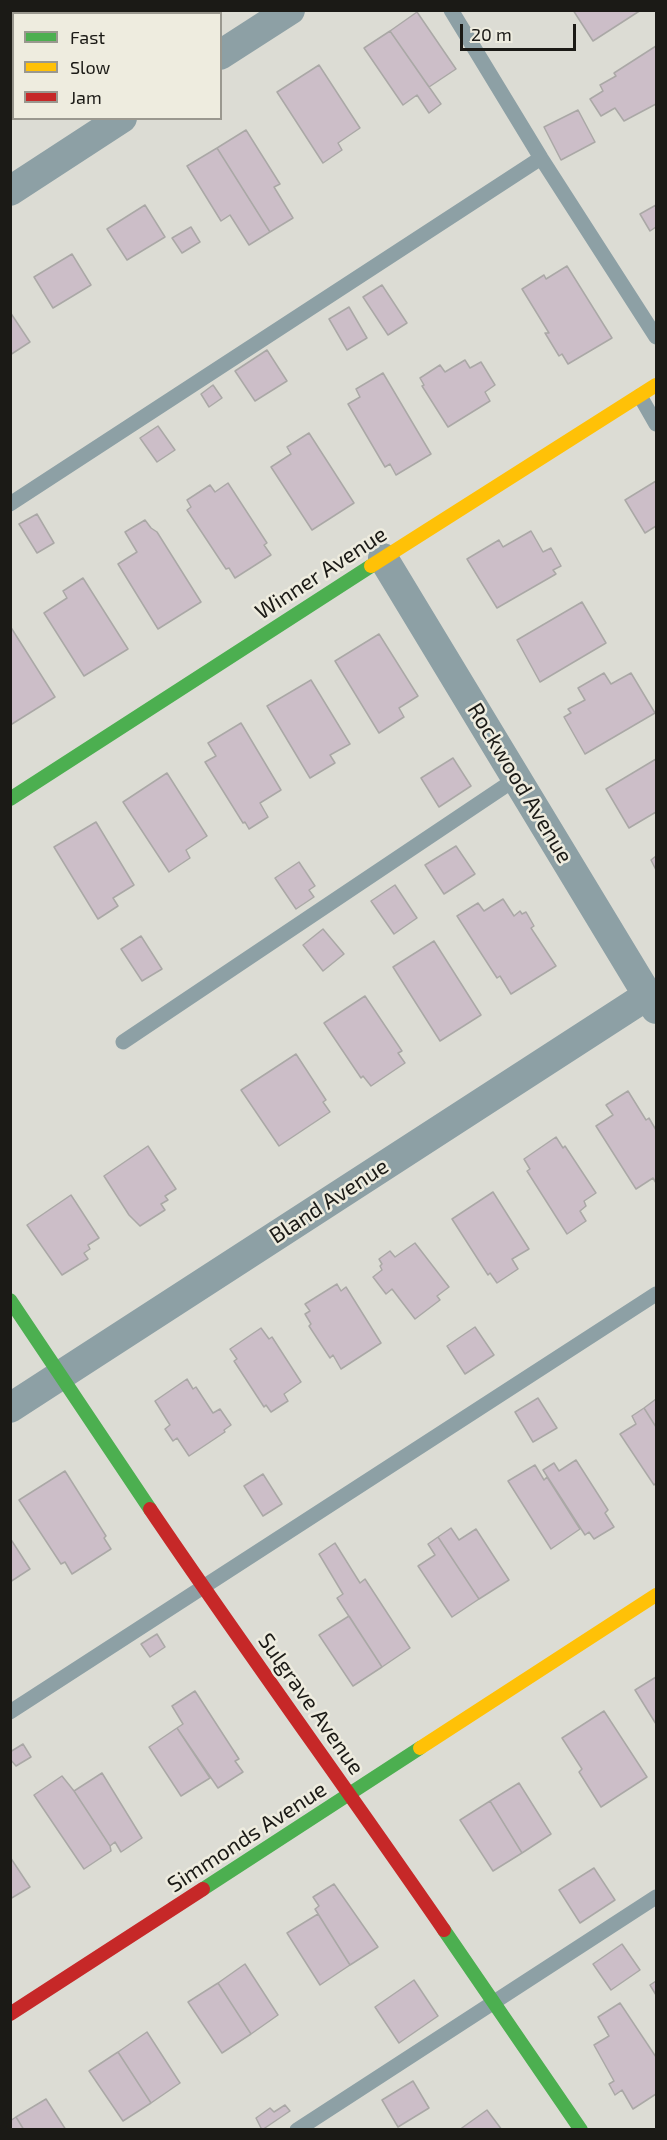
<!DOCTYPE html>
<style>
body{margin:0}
#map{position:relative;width:667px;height:2140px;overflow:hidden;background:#dcdcd4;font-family:"Exo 2",sans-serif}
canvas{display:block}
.frame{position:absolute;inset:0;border:12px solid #1b1a16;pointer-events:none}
.legend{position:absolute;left:12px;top:12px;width:210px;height:108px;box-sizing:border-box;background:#eeecdf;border:2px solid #9a988f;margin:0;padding:8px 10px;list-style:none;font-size:18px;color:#1b1a16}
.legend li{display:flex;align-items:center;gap:12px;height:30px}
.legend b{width:30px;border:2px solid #9a988f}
.scale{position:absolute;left:460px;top:24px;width:116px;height:27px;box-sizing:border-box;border:3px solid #1b1a16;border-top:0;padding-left:8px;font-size:18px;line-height:21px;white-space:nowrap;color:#1b1a16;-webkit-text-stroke:4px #eeecdf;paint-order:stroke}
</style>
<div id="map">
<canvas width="667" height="2140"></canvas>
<div class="frame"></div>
<ul class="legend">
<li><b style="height:8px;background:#4caf50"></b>Fast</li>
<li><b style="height:8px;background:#ffc107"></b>Slow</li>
<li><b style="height:8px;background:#c62828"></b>Jam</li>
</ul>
<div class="scale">20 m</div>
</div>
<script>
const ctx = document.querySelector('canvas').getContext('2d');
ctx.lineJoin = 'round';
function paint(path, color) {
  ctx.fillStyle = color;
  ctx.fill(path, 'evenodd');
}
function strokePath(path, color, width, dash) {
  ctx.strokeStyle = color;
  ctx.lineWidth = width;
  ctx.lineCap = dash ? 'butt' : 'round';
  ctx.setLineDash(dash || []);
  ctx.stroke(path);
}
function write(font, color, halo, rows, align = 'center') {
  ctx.font = font + ' "Exo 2",sans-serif';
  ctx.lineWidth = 5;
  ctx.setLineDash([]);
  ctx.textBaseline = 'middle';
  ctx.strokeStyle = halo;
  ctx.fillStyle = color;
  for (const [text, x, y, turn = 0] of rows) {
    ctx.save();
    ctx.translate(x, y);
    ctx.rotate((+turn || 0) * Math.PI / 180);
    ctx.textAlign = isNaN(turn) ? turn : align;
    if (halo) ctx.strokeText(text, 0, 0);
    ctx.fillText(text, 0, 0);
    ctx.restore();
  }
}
const building = new Path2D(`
 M10,10H28L30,14H14V80L10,75Z
 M71,10H129L131,14H73Z
 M573,10H641L593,41Z
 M417,12L456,69L429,87L390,31Z
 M390,31L441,104L429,113L417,95L403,105L364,48Z
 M656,46V104L624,121L615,108L601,116L590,99L603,91L600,85L616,76L614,73Z
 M319,65L360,128L338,143L342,150L323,163L277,92Z
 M578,110L595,142L561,160L544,127Z
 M246,130L280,184L274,187L293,218L270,232L217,148Z
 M217,148L270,232L249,245L230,215L221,221L187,166Z
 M145,205L165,237L127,260L107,229Z
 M656,205V227L650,231L640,214Z
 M191,227L200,242L182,253L172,238Z
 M72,254L91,285L53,308L34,277Z
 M567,266L612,338L568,364L562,354L559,356L545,333H549L522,289L544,275L546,279Z
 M382,285L407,323L388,335L363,297Z
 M349,307L367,338L347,350L329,319Z
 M10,312L30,342L10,355Z
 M267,350L287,381L255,401L235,371Z
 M465,360L470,368L481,362L495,385L485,392L490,401L448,427L422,386L424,385L420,378L440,365L445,372Z
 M383,373L431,454L396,475L390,464L385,467L348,404L360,397L356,389Z
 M213,385L222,398L209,407L201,394Z
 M158,426L175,450L157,462L140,438Z
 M309,433L354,503L312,530L271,467L291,454L287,447Z
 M656,481V526L645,533L625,500Z
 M228,483L267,543L264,545L271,555L235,578L229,568L226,569L187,510L191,507L187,500L210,485L215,492Z
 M37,514L54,543L37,553L19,524Z
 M145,520L151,528L157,532L201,602L158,629L118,564L137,552L125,532Z
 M531,531L543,552L551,548L561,566L553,570L556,574L497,608L467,559L499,540L503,547Z
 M83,578L128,649L84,676L44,613L67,598L63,591Z
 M582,602L606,643L540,682L517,640Z
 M10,626L55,697L12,724L10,722Z
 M379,634L418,696L399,708L404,717L379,733L335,661Z
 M604,673L611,684L631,673L655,713L585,754L564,717L571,713L568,709L585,700L578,688Z
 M311,680L350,744L330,755L335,763L310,778L267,706Z
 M241,723L281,790L260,803L268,817L249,829L245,822L243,823L205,762L216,756L208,743Z
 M453,758L471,786L439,807L421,778Z
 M656,759V812L629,828L606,789Z
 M167,773L207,836L186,850L190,858L169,872L123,802Z
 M96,822L134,885L113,898L118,906L98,919L54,847Z
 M456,846L475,874L444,894L425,865Z
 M656,856V870L651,860Z
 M299,862L315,886L309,890L314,897L296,909L275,878Z
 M395,885L417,918L394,934L371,901Z
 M503,899L514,916L520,911L522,914L526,912L534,926L531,928L556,966L511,994L500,976L497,978L457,916L478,903L484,911Z
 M323,929L344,954L323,971L303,945Z
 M141,936L162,969L142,981L121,949Z
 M434,941L481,1015L440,1041L393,967Z
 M365,996L402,1051L398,1053L405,1063L371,1086L363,1076L361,1078L324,1023Z
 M296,1054L326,1100L323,1102L330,1112L279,1146L241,1090Z
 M628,1091L646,1120L649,1118L656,1130V1183L653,1178L636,1189L596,1126L613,1115L606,1105Z
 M556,1137L563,1148L565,1146L596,1193L584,1201L586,1206L580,1211L586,1221L567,1234L527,1171L530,1169L524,1159Z
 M148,1146L176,1189L165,1196L168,1200L161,1204L165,1210L140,1226L129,1215L104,1176Z
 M493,1192L529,1249L512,1259L518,1269L497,1283L490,1273L488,1275L452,1219Z
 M71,1195L99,1238L88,1245L90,1249L84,1253L88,1259L62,1275L27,1225Z
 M415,1243L449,1287L437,1296L440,1300L415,1319L392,1289L386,1294L373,1277L382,1270L380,1266L382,1264L379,1259L390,1251L395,1257Z
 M337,1284L341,1291L346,1287L381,1343L341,1369L333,1355L330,1358L309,1326L311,1324L305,1314L310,1311L305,1304Z
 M475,1327L494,1355L465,1374L447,1346Z
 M261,1328L269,1339L272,1337L301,1382L284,1394L288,1401L271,1412L266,1405L264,1407L234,1361L237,1359L230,1349Z
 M187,1379L193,1389L196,1387L213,1413L220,1409L231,1425L224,1430L225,1432L189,1456L177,1438L173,1441L165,1429L170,1425L155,1401Z
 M538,1398L557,1428L533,1442L515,1412Z
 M656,1399V1427L644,1408Z
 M644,1408L656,1427V1483L654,1485L620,1434L636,1424L632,1416Z
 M576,1460L608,1510L605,1513L614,1527L594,1539L589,1532L585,1535L543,1470L554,1463L559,1471Z
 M535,1465L544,1480L547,1477L580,1529L551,1549L508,1481Z
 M65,1471L106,1536L104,1538L111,1549L72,1574L65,1562L61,1564L19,1500Z
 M263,1474L282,1504L263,1516L244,1486Z
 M451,1528L459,1540L476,1529L509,1580L479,1599L438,1537Z
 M438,1537L479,1599L452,1617L418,1566L435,1555L428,1544Z
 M10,1538L30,1569L10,1582Z
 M335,1543L360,1583L365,1579L410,1648L382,1667L337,1598L343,1594L319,1554Z
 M349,1616L382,1667L353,1686L319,1635Z
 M157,1634L165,1647L150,1657L141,1644Z
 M656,1677V1724L635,1690Z
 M195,1691L239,1759L235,1761L243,1772L218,1788L177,1728L183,1724L172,1706Z
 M604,1711L647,1777L601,1807L579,1772L582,1769L562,1738Z
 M177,1728L210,1778L181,1796L149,1747Z
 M23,1744L31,1757L16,1766L10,1759V1752Z
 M102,1773L142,1838L121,1852L115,1842L110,1846L74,1791Z
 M62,1776L74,1791L110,1846L111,1851L84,1869L34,1795Z
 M519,1783L551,1834L522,1853L490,1801Z
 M490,1801L522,1853L493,1871L460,1820Z
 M10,1857L30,1887L10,1899Z
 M594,1868L615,1900L580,1923L559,1890Z
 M334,1884L378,1947L350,1965L315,1909L319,1906L313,1897Z
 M318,1914L350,1965L320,1985L287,1933Z
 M622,1944L640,1970L611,1990L593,1964Z
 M245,1964L278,2015L251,2034L218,1983Z
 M414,1980L438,2016L399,2043L375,2007Z
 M656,1981V1995L650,1985Z
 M218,1983L251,2034L222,2053L188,2002Z
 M620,2003L656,2057V2094L633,2109L622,2090L615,2095L609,2084L614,2081L594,2045L609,2036L598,2017Z
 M147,2032L180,2083L151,2103L118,2052Z
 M118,2052L151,2103L123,2121L89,2071Z
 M413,2081L429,2108L398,2127L382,2100Z
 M46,2099L66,2130H24L16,2117Z
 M285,2105L290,2111L262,2130L256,2118L270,2108L274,2112Z
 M487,2110L502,2130H459Z
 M16,2117L24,2130H10V2121Z`);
paint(building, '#ccbec8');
strokePath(building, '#aaa8a6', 1.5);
strokePath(new Path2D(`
 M451,10L541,158L656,337
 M640,396L656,424
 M10,504L541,158
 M123,1042L517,778
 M10,1712L656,1294
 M297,2130L656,1897`), '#8da0a5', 15);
strokePath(new Path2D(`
 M220,55L290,10
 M10,191L122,118
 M383,558L656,1009
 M10,1408L648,995`), '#8da0a5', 30);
strokePath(new Path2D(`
 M10,799L371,566
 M10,1300L150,1509
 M203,1889L420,1748
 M444,1930L581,2130`), '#4caf50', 14);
strokePath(new Path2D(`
 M371,566L656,385
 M420,1748L656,1595`), '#ffc107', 14);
strokePath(new Path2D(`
 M150,1509C246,1651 347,1789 444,1930
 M10,2014L203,1889`), '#c62828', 14);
write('22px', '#1b1a16', '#eeecdf', [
 ["Winner Avenue",321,573,-33],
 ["Rockwood Avenue",520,783,59],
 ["Bland Avenue",329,1201,-33],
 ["Sulgrave Avenue",311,1704,55],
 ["Simmonds Avenue",247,1837,-33]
]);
</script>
